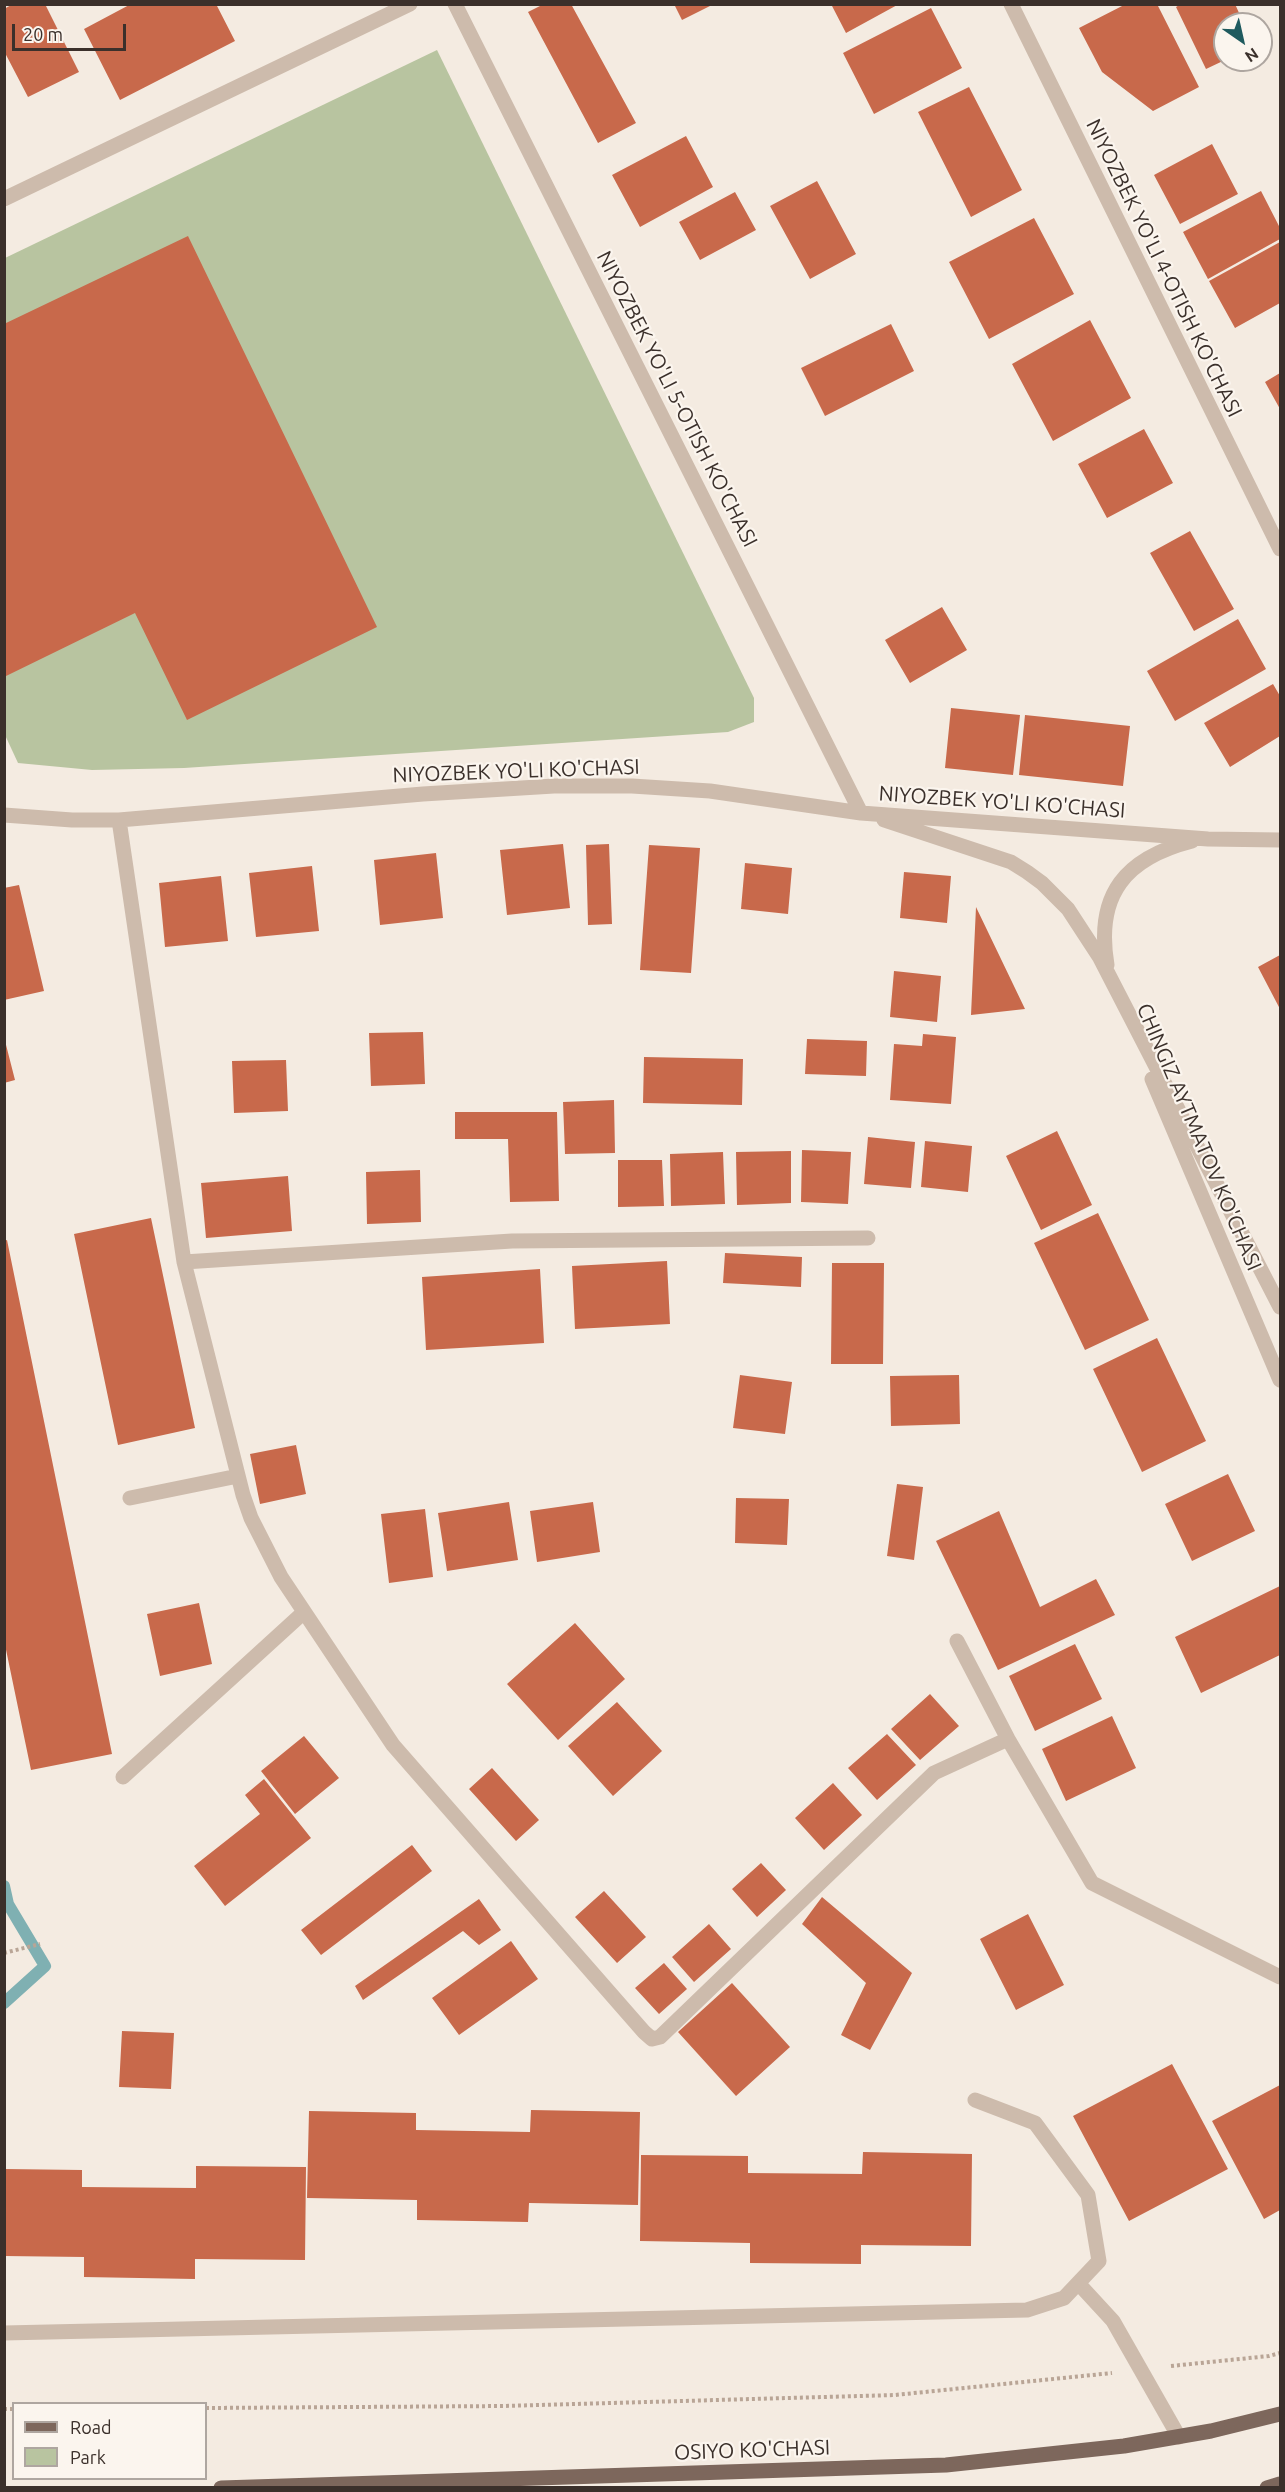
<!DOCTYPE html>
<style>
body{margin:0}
#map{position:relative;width:1285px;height:2492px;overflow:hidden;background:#f4ebe1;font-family:Ubuntu,sans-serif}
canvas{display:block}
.frame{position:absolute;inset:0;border:6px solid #3b302b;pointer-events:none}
.legend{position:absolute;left:12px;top:2402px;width:195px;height:78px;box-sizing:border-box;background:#fbf5ee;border:2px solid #aea6a0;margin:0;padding:8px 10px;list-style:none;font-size:18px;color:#3b302b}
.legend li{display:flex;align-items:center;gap:12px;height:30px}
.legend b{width:30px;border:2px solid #aea6a0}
.north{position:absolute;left:1213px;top:12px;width:60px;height:60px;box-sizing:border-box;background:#fbf5ee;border:2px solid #aea6a0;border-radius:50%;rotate:146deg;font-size:16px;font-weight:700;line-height:24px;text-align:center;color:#3b302b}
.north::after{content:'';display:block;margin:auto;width:21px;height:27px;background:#1f5a5e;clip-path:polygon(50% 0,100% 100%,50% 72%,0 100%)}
.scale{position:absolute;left:12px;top:24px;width:114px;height:27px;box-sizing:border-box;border:3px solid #3b302b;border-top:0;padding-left:8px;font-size:18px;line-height:21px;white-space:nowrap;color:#3b302b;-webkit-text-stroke:4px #fbf5ee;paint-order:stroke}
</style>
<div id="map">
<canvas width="1285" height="2492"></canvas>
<div class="frame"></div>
<ul class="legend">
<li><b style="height:8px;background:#7d675c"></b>Road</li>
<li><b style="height:16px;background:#b8c4a0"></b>Park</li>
</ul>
<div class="north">N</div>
<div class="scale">20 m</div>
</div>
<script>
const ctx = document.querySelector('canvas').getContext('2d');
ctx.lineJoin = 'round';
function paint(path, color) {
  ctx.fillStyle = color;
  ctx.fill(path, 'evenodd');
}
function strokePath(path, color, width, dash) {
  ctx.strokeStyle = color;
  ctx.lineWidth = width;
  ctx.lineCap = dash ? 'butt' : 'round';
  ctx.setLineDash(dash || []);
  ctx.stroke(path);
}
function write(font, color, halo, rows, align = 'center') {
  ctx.font = font + ' Ubuntu,sans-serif';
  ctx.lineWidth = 4.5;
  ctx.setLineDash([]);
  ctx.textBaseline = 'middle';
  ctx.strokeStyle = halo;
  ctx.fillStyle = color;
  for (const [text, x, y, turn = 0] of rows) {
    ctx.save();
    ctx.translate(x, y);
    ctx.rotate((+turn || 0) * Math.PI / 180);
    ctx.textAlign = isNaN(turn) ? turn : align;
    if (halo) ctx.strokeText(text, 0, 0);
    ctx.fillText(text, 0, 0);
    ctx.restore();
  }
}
paint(new Path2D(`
 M437,50L754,698V722L728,732L184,768L92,770L18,763L5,735V258Z`), '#b8c4a0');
strokePath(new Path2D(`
 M4,1886L8,1904L45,1966L4,2003`), '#7fb0b2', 12);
paint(new Path2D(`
 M13,4H45L79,72L28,97L4,51V9Z
 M131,4H216L235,41L120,100L84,29Z
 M544,4H571L636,123L598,143L528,12Z
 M674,4H714L682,20Z
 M831,4H899L846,33Z
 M1126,4H1157L1199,87L1153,111L1102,72L1079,28Z
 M1181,4H1235L1244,24H1225V60L1206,69L1176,7Z
 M931,8L962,68L874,114L843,53Z
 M969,87L1022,190L971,217L918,112Z
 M686,136L713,187L640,227L612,175Z
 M1212,144L1238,194L1180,224L1154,175Z
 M817,181L856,254L810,279L770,206Z
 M1261,191L1280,228V239L1208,279L1183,232Z
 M735,192L756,230L700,260L679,222Z
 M1034,218L1074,294L989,339L949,262Z
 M188,236L377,627L187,720L135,613L4,677V324Z
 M1280,242V303L1235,328L1209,281Z
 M1090,320L1131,398L1053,441L1012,364Z
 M891,324L914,371L825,416L801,368Z
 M1280,373V409L1265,382Z
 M1144,429L1173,483L1107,518L1078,464Z
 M1190,531L1234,609L1194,631L1150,553Z
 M942,607L967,650L910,683L885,640Z
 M1238,619L1266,669L1175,721L1147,671Z
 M1273,684L1280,696V736L1230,767L1204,723Z
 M951,708L1020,715L1013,775L945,768Z
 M1025,715L1130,726L1123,786L1019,775Z
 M563,844L570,908L507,915L500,850Z
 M609,844L612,924L588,925L586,845Z
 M649,845L700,848L691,973L640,970Z
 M436,853L443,918L380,925L374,860Z
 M745,863L792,868L788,914L741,909Z
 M312,866L319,931L256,937L249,873Z
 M904,872L951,876L947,923L900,918Z
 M221,876L228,941L165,947L159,883Z
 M19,885L44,991L4,1000V888Z
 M976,907L1025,1009L971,1015Z
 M1280,955V1009L1258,967Z
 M894,971L941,976L937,1022L890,1017Z
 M423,1032L425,1084L371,1086L369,1033Z
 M923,1034L956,1037L951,1104L890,1100L894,1044L922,1046Z
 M4,1037L15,1080L4,1083Z
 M807,1039L867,1041L866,1076L805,1074Z
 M644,1057L743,1059L742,1105L643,1103Z
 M286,1060L288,1111L234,1113L232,1061Z
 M614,1100L615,1153L565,1154L563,1102Z
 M455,1112H557L559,1201L510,1202L508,1139H455Z
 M1057,1131L1092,1205L1041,1230L1006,1156Z
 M868,1137L915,1142L911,1188L864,1184Z
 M925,1141L972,1146L968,1192L921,1187Z
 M802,1150L851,1152L848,1204L801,1202Z
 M791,1151V1203L737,1205L736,1152Z
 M723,1152L725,1204L671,1206L670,1154Z
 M618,1160H662L664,1206L618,1207Z
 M420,1170L421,1222L367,1224L366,1172Z
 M288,1176L292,1231L206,1238L201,1183Z
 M1098,1213L1149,1320L1085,1350L1034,1243Z
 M151,1218L195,1428L118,1445L74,1234Z
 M7,1240L112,1754L31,1770L4,1640V1241Z
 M725,1253L802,1257L801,1287L723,1283Z
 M667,1261L670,1324L575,1329L572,1266Z
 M832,1263H884L883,1364H831Z
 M540,1269L544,1343L426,1350L422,1277Z
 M1157,1338L1206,1441L1142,1472L1093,1369Z
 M740,1375L792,1382L785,1434L733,1428Z
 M959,1375L960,1424L891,1426L890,1376Z
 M296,1445L306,1494L260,1504L250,1454Z
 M1228,1474L1255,1531L1192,1561L1165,1504Z
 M897,1484L923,1487L914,1560L887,1556Z
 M736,1498L789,1499L787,1545L735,1543Z
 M509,1502L518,1560L447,1571L438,1513Z
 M593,1502L600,1552L537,1562L530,1511Z
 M425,1509L433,1577L389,1583L381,1514Z
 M999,1511L1040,1607L1096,1579L1115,1615L998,1670L936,1541Z
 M1280,1586V1655L1201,1693L1175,1637Z
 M199,1603L212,1664L160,1676L147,1614Z
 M575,1623L625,1679L558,1740L507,1684Z
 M1075,1644L1102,1699L1035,1731L1009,1676Z
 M930,1694L959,1726L920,1760L891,1729Z
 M617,1702L662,1751L613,1796L568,1746Z
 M1112,1716L1136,1768L1066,1801L1042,1749Z
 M887,1734L916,1765L877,1800L848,1768Z
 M304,1736L339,1778L295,1814L261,1771Z
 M492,1768L539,1820L516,1841L469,1789Z
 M264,1779L311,1838L225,1906L194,1866L260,1814L245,1795Z
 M833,1783L862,1815L824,1850L795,1818Z
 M412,1845L432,1871L321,1955L301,1930Z
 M761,1863L786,1890L757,1917L732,1889Z
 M604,1891L646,1937L617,1963L575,1917Z
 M822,1897L912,1973L870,2050L841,2035L866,1983L802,1924Z
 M479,1899L501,1930L479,1945L463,1931L363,2000L355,1986Z
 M1028,1914L1064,1985L1016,2010L980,1939Z
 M709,1924L731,1949L694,1982L672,1957Z
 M511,1941L538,1979L459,2035L432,1998Z
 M664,1963L687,1989L659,2014L635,1988Z
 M732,1983L790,2047L736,2096L678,2032Z
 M122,2031L174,2033L171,2089L119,2087Z
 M1172,2064L1228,2169L1129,2221L1073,2116Z
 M1280,2085V2210L1264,2219L1212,2121Z
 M531,2110L640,2112L638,2205L529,2203L528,2222L417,2220V2200L307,2198L309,2111L416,2113V2130L530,2132Z
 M863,2152L972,2154L971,2246L861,2245V2264L750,2263V2243L640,2241L641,2155L748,2156V2173L862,2174Z
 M196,2166L306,2167L305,2260L195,2259V2279L84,2277V2257L4,2256V2169L82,2170V2187L196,2188Z`), '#c8694b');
strokePath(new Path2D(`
 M4,1953L40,1944
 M1171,2366L1269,2356L1280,2353
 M206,2408L504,2406L895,2395L1112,2373
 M4,2409H14`), '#b9a596', 4, [3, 3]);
strokePath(new Path2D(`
 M455,4L861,813
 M1011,4L1280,549
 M4,199L410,4
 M4,815L72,820H119L423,794L554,786H632L710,791L861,813L1208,839L1280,840
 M119,820L184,1262L243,1495L251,1518L281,1577L393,1745L644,2032L652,2039L660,2037L934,1773L1008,1739
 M884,820L1011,862L1027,872L1042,883L1068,909L1100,958L1280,1307
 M1107,965C1095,894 1126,858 1192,841
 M1152,1079L1280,1380
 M184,1262L512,1241L868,1238
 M130,1498L238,1476
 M957,1641L1008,1739L1092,1883L1280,1977
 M123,1777L304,1612
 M1078,2283L1113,2321L1179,2437
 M4,2333L1027,2310L1064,2298L1099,2261L1088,2195L1035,2123L975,2100`), '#cdbbac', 15);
strokePath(new Path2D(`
 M221,2488L946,2465L1124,2446L1211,2431L1280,2414
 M1267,2488L1280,2484`), '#7d675c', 15);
write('21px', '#3b302b', '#fbf5ee', [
 ["NIYOZBEK YO'LI 4-OTISH KO'CHASI",1164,268,64],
 ["NIYOZBEK YO'LI 5-OTISH KO'CHASI",677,399,63],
 ["NIYOZBEK YO'LI KO'CHASI",516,771,-2],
 ["NIYOZBEK YO'LI KO'CHASI",1002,802,4],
 ["CHINGIZ AYTMATOV KO'CHASI",1199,1137,67],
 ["OSIYO KO'CHASI",752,2450,-2]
]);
</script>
